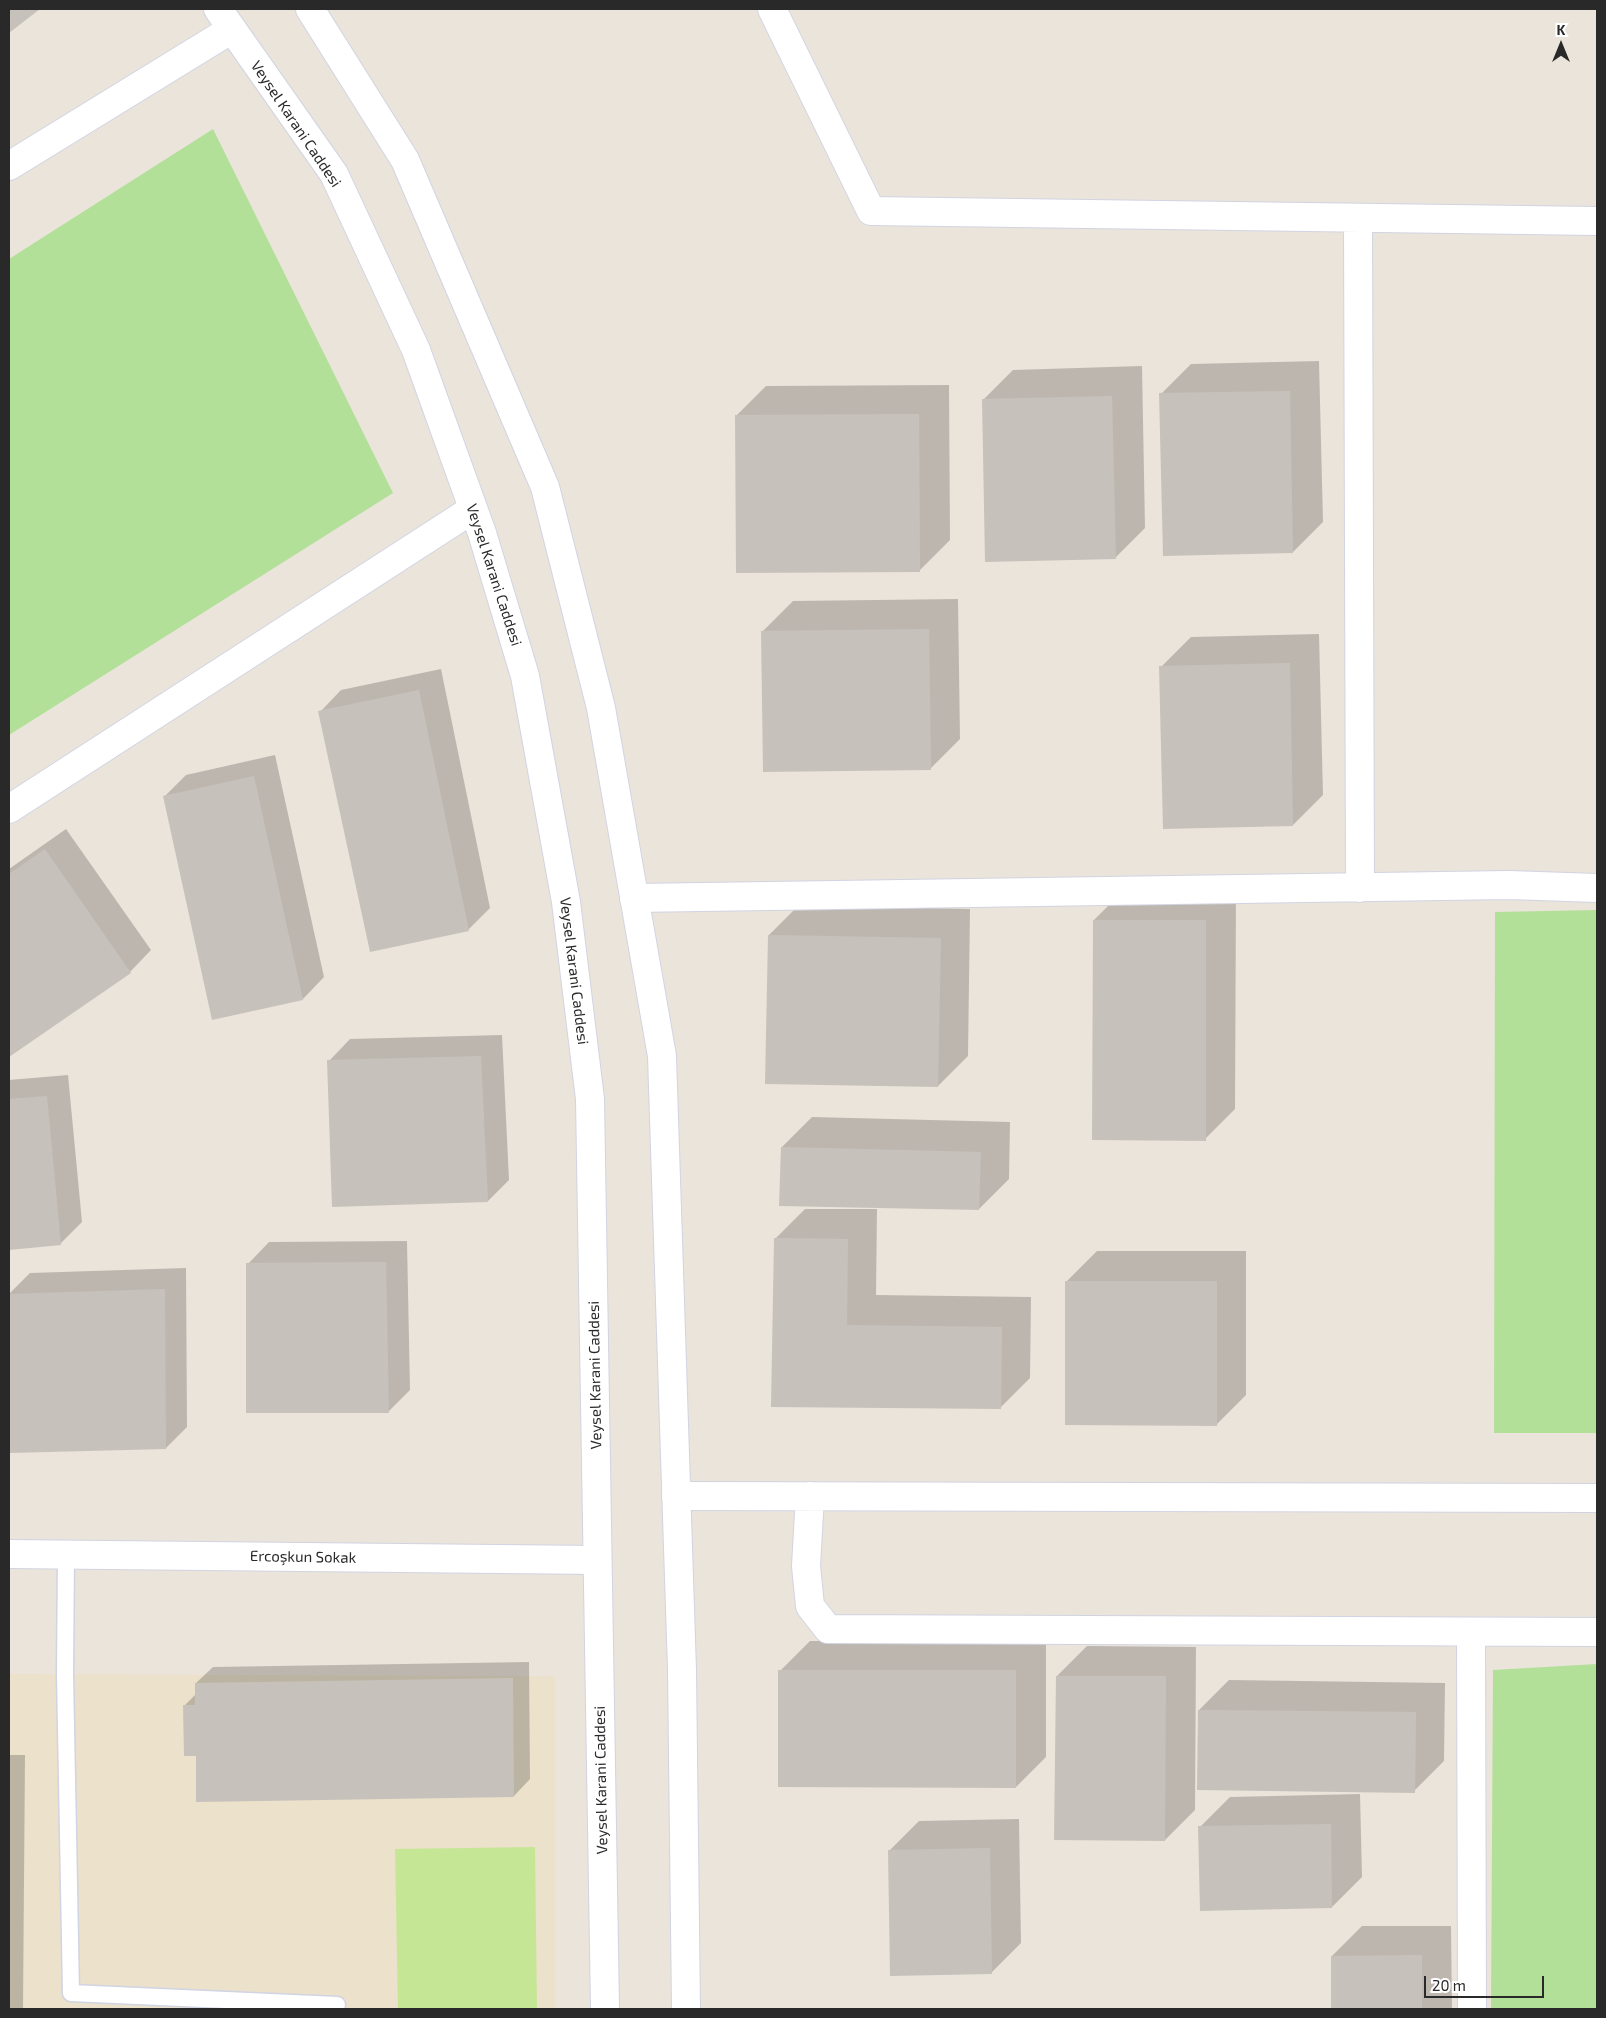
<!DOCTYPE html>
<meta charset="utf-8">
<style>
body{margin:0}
#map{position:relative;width:1606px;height:2018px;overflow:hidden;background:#ebe4db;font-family:"Exo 2",sans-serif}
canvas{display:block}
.frame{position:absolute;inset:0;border:10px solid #292929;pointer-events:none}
.north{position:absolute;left:1536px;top:20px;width:50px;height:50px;-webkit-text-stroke:4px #fff;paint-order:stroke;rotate:0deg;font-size:14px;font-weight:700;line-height:20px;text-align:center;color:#292929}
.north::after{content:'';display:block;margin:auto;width:18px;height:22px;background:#292929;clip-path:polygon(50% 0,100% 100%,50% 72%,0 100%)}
.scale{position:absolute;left:1424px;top:1976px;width:120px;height:22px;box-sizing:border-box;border:2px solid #292929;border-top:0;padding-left:6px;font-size:15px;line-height:18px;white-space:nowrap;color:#292929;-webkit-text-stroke:4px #fff;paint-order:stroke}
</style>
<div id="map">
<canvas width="1606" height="2018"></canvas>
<div class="frame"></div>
<div class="north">K</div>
<div class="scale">20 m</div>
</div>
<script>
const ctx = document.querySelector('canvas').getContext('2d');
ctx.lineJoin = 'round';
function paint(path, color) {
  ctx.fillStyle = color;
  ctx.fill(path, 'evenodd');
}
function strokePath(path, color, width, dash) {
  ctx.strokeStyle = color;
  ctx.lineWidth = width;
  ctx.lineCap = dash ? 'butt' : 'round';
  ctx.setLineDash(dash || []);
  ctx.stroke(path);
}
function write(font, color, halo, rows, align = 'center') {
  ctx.font = font + ' "Exo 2",sans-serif';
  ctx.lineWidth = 4;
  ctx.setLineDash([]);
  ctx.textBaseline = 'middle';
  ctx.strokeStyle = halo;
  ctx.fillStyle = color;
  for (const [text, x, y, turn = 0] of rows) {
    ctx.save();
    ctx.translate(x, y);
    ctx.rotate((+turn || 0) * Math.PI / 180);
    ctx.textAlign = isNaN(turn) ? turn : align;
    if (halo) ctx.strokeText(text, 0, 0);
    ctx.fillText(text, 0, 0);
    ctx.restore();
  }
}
paint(new Path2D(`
 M9,1674L555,1676V2009H9Z`), '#ece1cb');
paint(new Path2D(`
 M213,129L393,493L9,735V259Z
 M1597,910V1433H1494L1495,912Z
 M1597,1664V2009H1491L1493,1670Z`), '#b2e099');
paint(new Path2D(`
 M535,1847L537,2009H398L395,1849Z`), '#c5e795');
paint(new Path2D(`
 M9,9H38L9,32Z
 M1319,361L1323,522L1293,552L1161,394L1191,364Z
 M1142,366L1145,528L1115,558L983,400L1013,370Z
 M949,385L950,540L920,570L736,416L766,386Z
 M958,599L960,739L930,769L763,631L793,601Z
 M1319,634L1323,795L1293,825L1161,667L1191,637Z
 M441,669L490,908L468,930L320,712L341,690Z
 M275,755L324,977L303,999L164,797L186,775Z
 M66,829L151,950L130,972L9,1056V869Z
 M1124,890L1236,891L1235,1109L1205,1139L1094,920Z
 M799,905L970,909L968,1056L938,1086L769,935Z
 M502,1035L509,1180L488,1201L329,1061L350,1039Z
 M68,1075L82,1222L60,1244L9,1249V1080Z
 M812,1117L1010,1122L1009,1179L979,1209L782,1147Z
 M805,1209H877L876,1295L1031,1297L1030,1378L1000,1408L773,1406L775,1239Z
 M407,1241L410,1390L388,1412L248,1264L269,1242Z
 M1097,1251H1246V1395L1216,1425L1067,1281Z
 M186,1268L187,1427L166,1448L12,1451L9,1294L30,1273Z
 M810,1641H1046V1757L1016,1787L780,1671Z
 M1087,1646L1196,1647L1195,1810L1165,1840L1057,1676Z
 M529,1662L530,1779L514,1796L197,1755L185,1705L196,1694V1683L213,1667Z
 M1229,1680L1445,1683L1444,1761L1414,1791L1199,1710Z
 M9,1755H25L23,2009H9Z
 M1360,1794L1362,1877L1332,1907L1200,1827L1230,1797Z
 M1019,1819L1021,1943L991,1973L889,1851L919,1821Z
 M1362,1926H1451L1452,2009H1332V1956Z`), '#0003');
paint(new Path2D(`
 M9,9H40L9,33Z
 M1290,391L1293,553L1163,556L1159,393Z
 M1112,396L1116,559L985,562L982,399Z
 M919,414L920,572L736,573L735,415Z
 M929,629L931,770L763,772L761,631Z
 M1290,663L1293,826L1163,829L1159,666Z
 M419,690L469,931L370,952L318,711Z
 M254,776L303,1000L212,1020L163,796Z
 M45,849L131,973L9,1057V874Z
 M1093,920H1206V1141L1092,1140Z
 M768,935L941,938L938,1087L765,1084Z
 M481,1056L488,1202L332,1207L327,1060Z
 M47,1096L61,1245L9,1250V1099Z
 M781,1147L981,1152L979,1210L779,1206Z
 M774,1238L848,1239L847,1325L1002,1327L1001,1409L771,1407Z
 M386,1262L389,1413H246V1263Z
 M1065,1281H1217V1426L1065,1425Z
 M165,1289L166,1449L10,1453L9,1294Z
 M778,1670H1016V1788L778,1787Z
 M1056,1676H1166L1165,1841L1054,1840Z
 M513,1678L514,1797L196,1802V1756H184L183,1705H195V1683Z
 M1198,1710L1416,1712L1415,1793L1197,1790Z
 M1331,1824L1332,1908L1200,1911L1198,1826Z
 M990,1848L992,1974L890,1976L888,1850Z
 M1422,1955V2009H1331V1956Z`), '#c6c1bb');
const lane = new Path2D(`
 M66,1554L65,1674L71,1993L337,2005`);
const street = new Path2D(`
 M772,9L871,211L1597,221
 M9,166L232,29
 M1358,218L1360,888
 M9,809L473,509
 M634,898L1509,885L1597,888
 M676,1496L1597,1498
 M810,1496L806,1566L810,1606L828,1629L1597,1632
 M9,1554L597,1560
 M1471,1632L1472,2009`);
const secondary = new Path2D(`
 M218,9L334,174L416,350L482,533L525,676L566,902L590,1099L605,2009
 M310,9L405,160L545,487L601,708L662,1056L682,1670L686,2009`);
strokePath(lane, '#d1d4e2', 19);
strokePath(street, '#d1d4e2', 30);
strokePath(secondary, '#d1d4e2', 30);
strokePath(lane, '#fff', 16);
strokePath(street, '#fff', 28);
strokePath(secondary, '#fff', 28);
write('15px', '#292929', '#fff', [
 ["Veysel Karani Caddesi",296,124,56],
 ["Veysel Karani Caddesi",494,575,72],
 ["Veysel Karani Caddesi",574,971,83],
 ["Veysel Karani Caddesi",595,1375,-91],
 ["Ercoşkun Sokak",303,1557,1],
 ["Veysel Karani Caddesi",601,1780,-91]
]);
</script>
